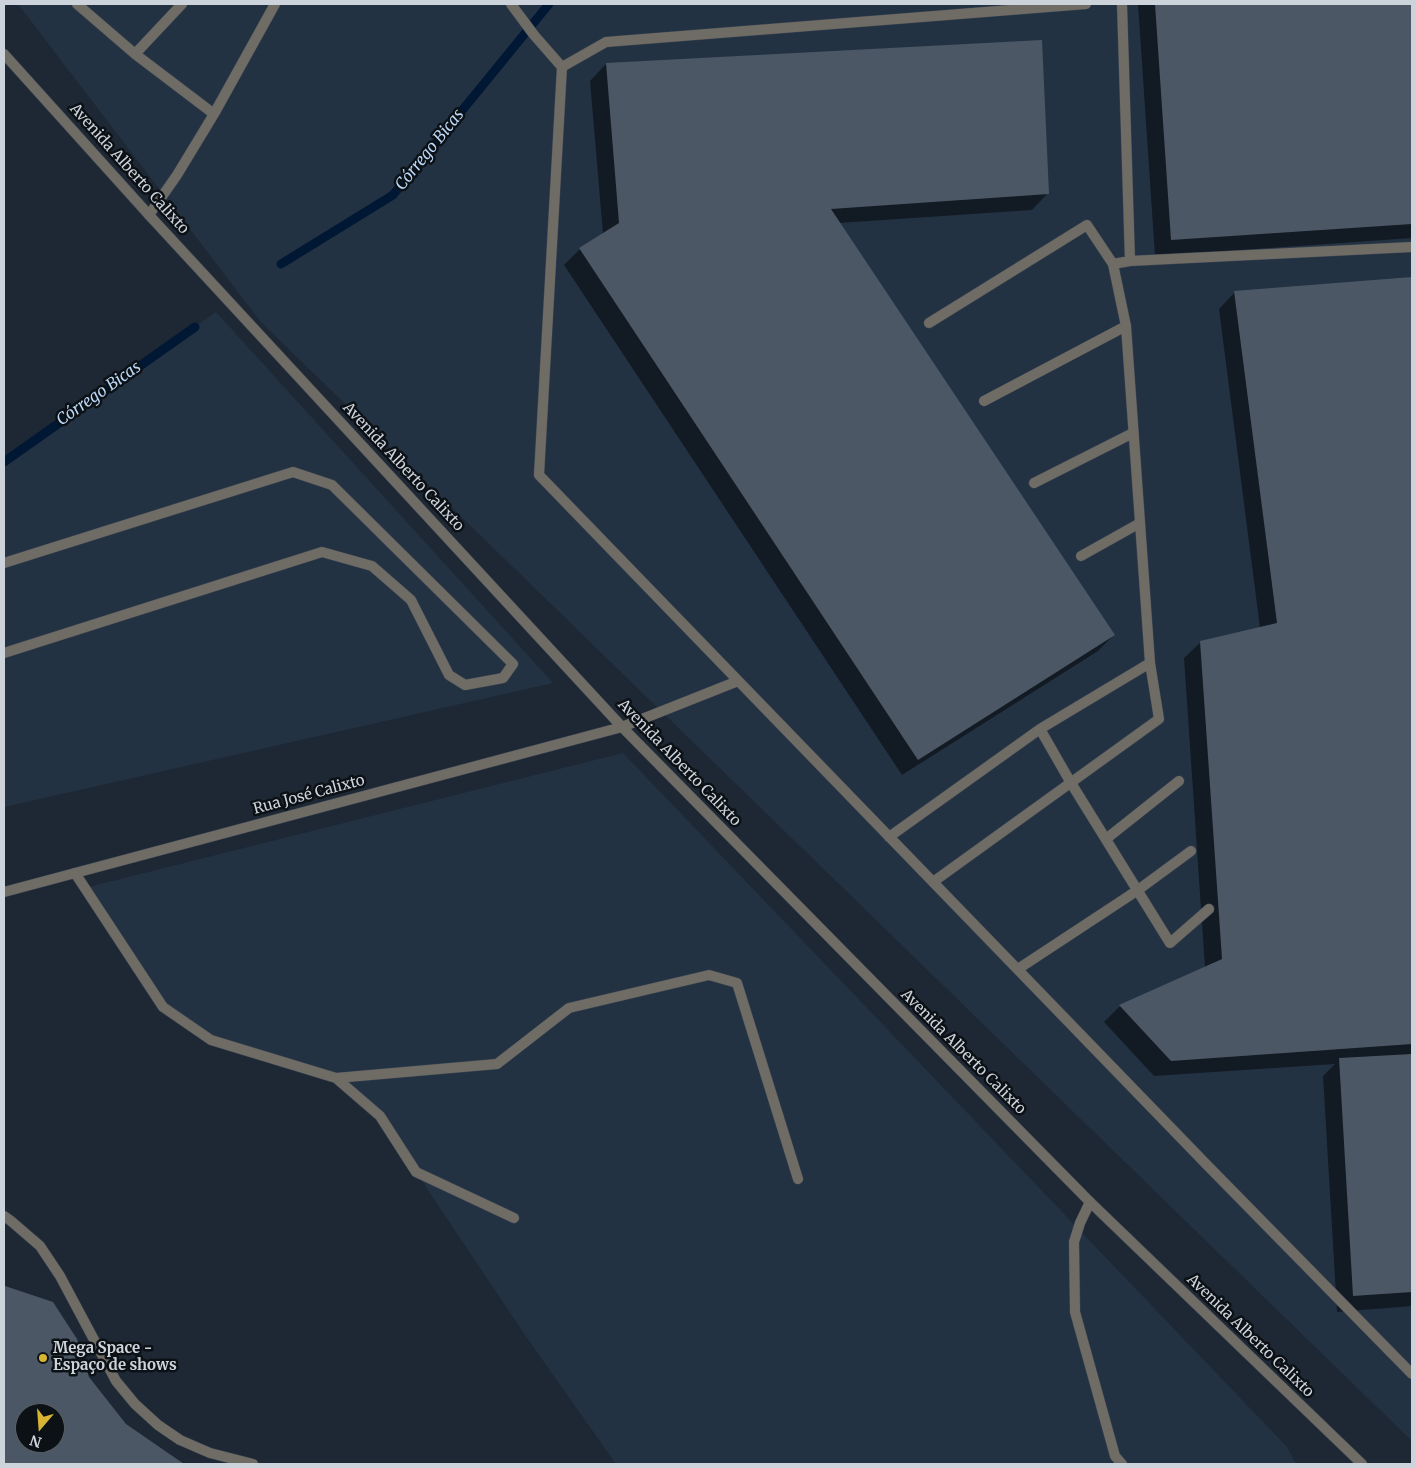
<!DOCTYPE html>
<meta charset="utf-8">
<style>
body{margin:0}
#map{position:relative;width:1416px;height:1468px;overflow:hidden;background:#1e2835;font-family:Merriweather,serif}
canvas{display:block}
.frame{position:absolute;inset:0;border:5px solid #ccd3db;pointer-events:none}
.north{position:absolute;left:15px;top:1403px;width:50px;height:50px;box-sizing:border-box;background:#0c1116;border:1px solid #595f65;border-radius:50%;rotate:198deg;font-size:14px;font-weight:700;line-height:20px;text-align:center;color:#ccd3db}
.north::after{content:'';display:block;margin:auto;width:18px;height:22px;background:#d8b434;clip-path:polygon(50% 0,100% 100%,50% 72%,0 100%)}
</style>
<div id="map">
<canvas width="1416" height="1468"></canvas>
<div class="frame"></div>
<div class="north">N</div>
</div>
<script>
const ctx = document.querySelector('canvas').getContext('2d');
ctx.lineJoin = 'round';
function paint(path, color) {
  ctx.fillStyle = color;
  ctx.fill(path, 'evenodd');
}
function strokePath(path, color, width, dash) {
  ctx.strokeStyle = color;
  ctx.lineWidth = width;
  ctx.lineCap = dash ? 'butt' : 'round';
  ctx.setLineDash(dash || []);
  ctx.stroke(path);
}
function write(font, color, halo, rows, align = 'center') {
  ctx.font = font + ' Merriweather,serif';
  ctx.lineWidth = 5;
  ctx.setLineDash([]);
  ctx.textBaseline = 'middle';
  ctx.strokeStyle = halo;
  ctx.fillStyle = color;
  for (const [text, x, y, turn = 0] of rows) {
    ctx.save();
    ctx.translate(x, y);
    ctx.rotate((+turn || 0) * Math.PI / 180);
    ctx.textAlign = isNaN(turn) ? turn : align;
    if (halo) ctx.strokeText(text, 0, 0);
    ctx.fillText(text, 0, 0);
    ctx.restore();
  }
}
paint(new Path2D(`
 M18,4H1412V1441L261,322Z
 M216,312L553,683L4,807V462Z
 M623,753L1287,1447L1296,1464H616L525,1335L416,1172L380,1116L336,1078L211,1040L163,1007L85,888Z`), '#233243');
paint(new Path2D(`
 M1138,4H1412V238L1155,256Z
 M606,64L1048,193L1032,210L839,223L1114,635L1098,651L902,775L564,265L580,249L603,234L590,81Z
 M1412,278V1306L1337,1312L1323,1076L1335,1064L1154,1076L1104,1022L1120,1006L1205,968L1184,658L1201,642L1260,628L1219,309L1235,292Z
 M4,1288H5L88,1378L126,1425L182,1464H4ZM25,1413H55V1443H25Z`), '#0007');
strokePath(new Path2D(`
 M281,264L393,195L549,4
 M4,462L195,327`), '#011834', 9);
paint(new Path2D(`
 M1155,4H1412V224L1171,240Z
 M1042,40L1049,194L831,209L1115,635L918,760L579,248L619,223L606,63Z
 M1412,277V1044L1171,1061L1119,1005L1222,959L1200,641L1277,623L1234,291Z
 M1412,1054V1292L1353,1296L1339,1058Z
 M5,1286L53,1302L77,1339L89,1377L126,1424L184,1464H4V1287ZM25,1413H55V1443H25Z`), '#4c5765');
const service = new Path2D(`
 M77,4L135,54L214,114
 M511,4L534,35L562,67L539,475L1207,1165L1412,1374
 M1122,4L1130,261L1412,247
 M135,54L182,4
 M562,67L606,42L1086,4
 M149,215L177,175L214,114L275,4
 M929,323L1087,225L1113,264L1130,261
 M984,401L1126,326L1113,264
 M1034,483L1133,433
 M1081,556L1140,523
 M4,563L293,472L332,485L513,664L503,678L465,685L449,675L411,600L372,566L322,552L4,653
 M622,727L738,681
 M1040,729L1071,783L1170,943L1209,909
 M889,837L1040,729L1150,663
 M1106,839L1179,781
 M75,873L163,1007L211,1040L336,1078L380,1116L416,1172L514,1218
 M933,882L1159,719L1150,663L1126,326
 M1018,969L1138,890L1191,851
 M336,1078L497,1064L569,1008L709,975L737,983L798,1179
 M1090,1202L1080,1223L1074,1242L1075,1312L1115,1456L1122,1464
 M4,1216L11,1221L40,1246L60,1276L116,1381L135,1404L158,1425L180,1440L210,1453L253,1464`);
const tertiary = new Path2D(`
 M4,54L149,215L622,727L1090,1202L1362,1464
 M4,892L622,727`);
strokePath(service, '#3a4350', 11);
strokePath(tertiary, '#3a4350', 11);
strokePath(service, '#6f6c65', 10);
strokePath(tertiary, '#6f6c65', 10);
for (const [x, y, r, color] of [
 [43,1358,5,"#d8b434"]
]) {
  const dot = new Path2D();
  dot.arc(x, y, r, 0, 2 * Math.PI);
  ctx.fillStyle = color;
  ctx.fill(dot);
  strokePath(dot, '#0c1116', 2);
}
write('15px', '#ccd3db', '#0c1116', [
 ["Avenida Alberto Calixto",129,169,48],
 ["Avenida Alberto Calixto",403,467,47],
 ["Avenida Alberto Calixto",679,763,46],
 ["Rua José Calixto",309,795,-15],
 ["Avenida Alberto Calixto",963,1052,45],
 ["Avenida Alberto Calixto",1250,1336,44]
]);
write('bold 15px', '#ccd3db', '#0c1116', [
 ["Mega Space -",53,1349],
 ["Espaço de shows",53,1366]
], 'left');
write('italic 16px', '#bcd8f9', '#0c1116', [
 ["Córrego Bicas",430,150,-51],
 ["Córrego Bicas",99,394,-35]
]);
</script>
